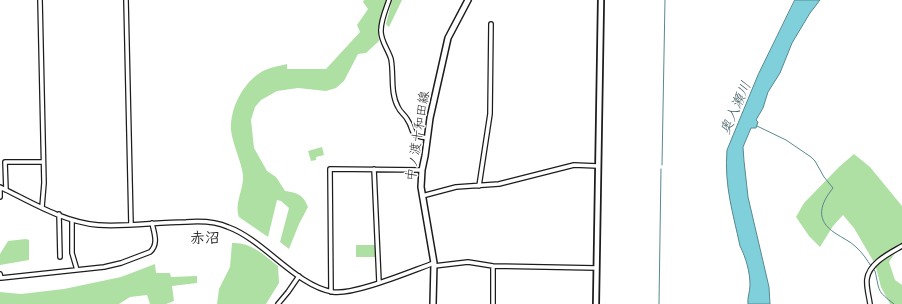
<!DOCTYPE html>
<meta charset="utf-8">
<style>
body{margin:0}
canvas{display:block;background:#fff}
</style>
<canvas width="902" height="304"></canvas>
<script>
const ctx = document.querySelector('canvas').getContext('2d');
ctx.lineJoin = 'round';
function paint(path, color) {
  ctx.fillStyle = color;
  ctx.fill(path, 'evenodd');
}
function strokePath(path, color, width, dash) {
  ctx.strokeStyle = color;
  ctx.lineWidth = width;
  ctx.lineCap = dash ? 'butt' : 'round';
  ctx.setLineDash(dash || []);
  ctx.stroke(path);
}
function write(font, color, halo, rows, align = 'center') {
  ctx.font = font + ' "Comic Neue","Klee One",sans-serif';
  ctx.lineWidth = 3;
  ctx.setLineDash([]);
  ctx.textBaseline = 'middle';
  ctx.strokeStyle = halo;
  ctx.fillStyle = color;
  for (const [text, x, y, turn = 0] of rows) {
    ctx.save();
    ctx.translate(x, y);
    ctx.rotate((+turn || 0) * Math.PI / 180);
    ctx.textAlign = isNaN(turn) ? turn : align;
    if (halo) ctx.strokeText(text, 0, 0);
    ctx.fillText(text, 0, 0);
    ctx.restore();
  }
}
paint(new Path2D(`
 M364,0H387L378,32L379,41L366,53L358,54L344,81L336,88L326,91L298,88L277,91L261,100L255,107L251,120L254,148L267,171L276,177L285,191C297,193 303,194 308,207L299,224L289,249L280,242L289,208L281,201L277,200L268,237L239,217C234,203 244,189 243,175C241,160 233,146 231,130C230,108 243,82 263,71C271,67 279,66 287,64V69H326L360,32L357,25L368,9L363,2Z
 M392,0H402L389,27L386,24Z
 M322,147L324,155L316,157V160L311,161L308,151Z
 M854,154L870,167L902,206V243L889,262L895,280L902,285V304H890L881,287L875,264L854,228L843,215L833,226L820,247L809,236L796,217L804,203L839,167Z
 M26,239L29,240V260L0,265V254L8,241Z
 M232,243C251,242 264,255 278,266L279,283L266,304H217L219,289L230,267Z
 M356,245H376V257H356Z
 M155,264L156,273H170L171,277L197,276V283L172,286L174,301L166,304H150L147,295L130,297L119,304H0V292L21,294L64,289L121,277Z`), '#ade0a2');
const water = new Path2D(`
 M795,0H820L810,13L792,43L780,73L768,92L763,108L756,120L758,122L756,128H751L743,147L744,161L748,197L769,287L770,304H748C747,298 750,292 750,285C750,272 746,258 740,246C733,213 724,185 727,150L758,75Z`);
paint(water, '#80d0dc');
strokePath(water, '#58888f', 1);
strokePath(new Path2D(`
 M757,126L786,140L811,157L815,161L824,177L833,188C820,204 815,220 835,233C842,238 850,241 856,247C862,252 867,260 871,266
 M662,165L665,0
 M873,269L875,271C880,292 876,290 894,304
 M659,304L661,169`), '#58888f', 1);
const minor = new Path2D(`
 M40,0L44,183L42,207
 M126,0L131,224
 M389,0C386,9 381,20 381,30C380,40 388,49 391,59C394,74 390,93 398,107C400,112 405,115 407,119C416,132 407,135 427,138
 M374,169L379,282
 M479,186L490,114L491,24
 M0,187C31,202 63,222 98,225C127,227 157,222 186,222C200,221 215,221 228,227C264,240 296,286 333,292C355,295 411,271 434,263
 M6,190L5,162H43
 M422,196L456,187L499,184L574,165L598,166
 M0,197V187
 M59,214L60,257
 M72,220V253L77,270
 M434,266L468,262L493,266L596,268
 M493,266V304
 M0,274L1,278L104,267L121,263L150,252C159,244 154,233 152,223
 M331,292L330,169L422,170
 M278,304L288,292L299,276
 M870,304C869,296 866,287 867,279C869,263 890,253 902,246`);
const tertiary = new Path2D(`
 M596,304L601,0`);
const secondary = new Path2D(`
 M433,304L434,263L421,187L422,170L425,156L430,118L448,38L468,0`);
strokePath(minor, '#1c1c1c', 6);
strokePath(tertiary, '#1c1c1c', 8);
strokePath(secondary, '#1c1c1c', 8);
strokePath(minor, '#fff', 3.5);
strokePath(tertiary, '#fff', 4.5);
strokePath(secondary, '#fff', 5);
write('13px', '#1c1c1c', '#fff', [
 ["中ノ渡十和田線",418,136,-81]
]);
write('italic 14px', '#3f5b5f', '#fff', [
 ["奥入瀬川",736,108,-66]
]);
write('bold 15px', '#1c1c1c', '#fff', [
 ["赤沼",205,239]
]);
</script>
